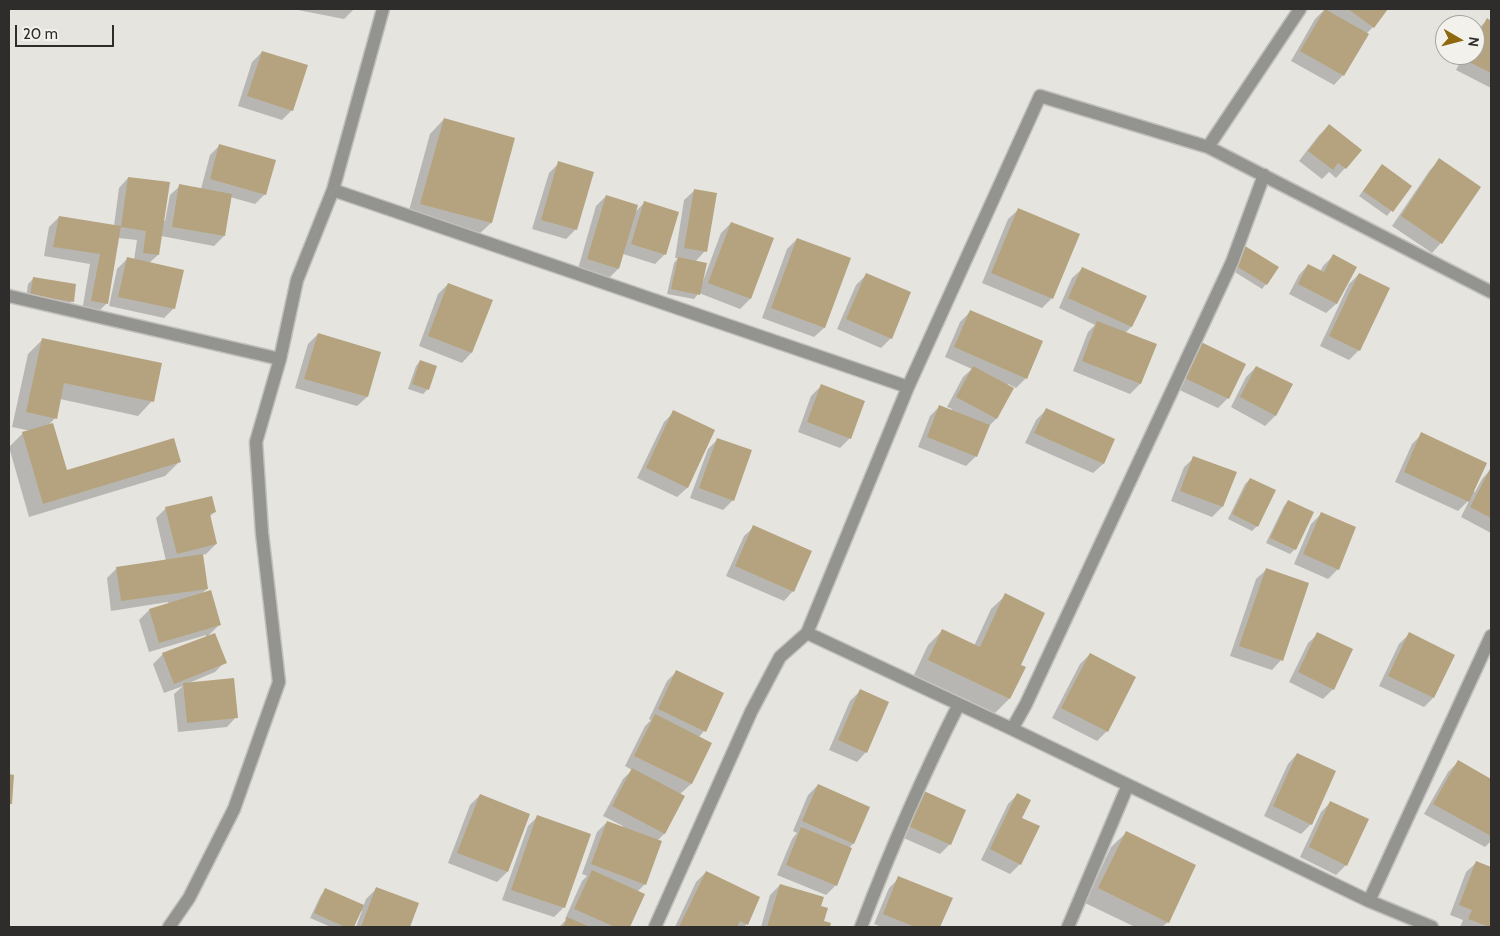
<!DOCTYPE html>
<style>
body{margin:0}
#map{position:relative;width:1500px;height:936px;overflow:hidden;background:#e6e4df;font-family:Cabin,sans-serif}
canvas{display:block}
.frame{position:absolute;inset:0;border:10px solid #2e2d2b;pointer-events:none}
.north{position:absolute;left:1435px;top:15px;width:50px;height:50px;box-sizing:border-box;background:#f3f1ec;border:1px solid #a4a39f;border-radius:50%;rotate:98deg;font-size:14px;font-weight:700;line-height:20px;text-align:center;color:#2e2d2b}
.north::after{content:'';display:block;margin:auto;width:18px;height:22px;background:#8f670c;clip-path:polygon(50% 0,100% 100%,50% 72%,0 100%)}
.scale{position:absolute;left:15px;top:25px;width:99px;height:22px;box-sizing:border-box;border:2px solid #2e2d2b;border-top:0;padding-left:6px;font-size:15px;line-height:18px;white-space:nowrap;color:#2e2d2b;-webkit-text-stroke:4px #f3f1ec;paint-order:stroke}
</style>
<div id="map">
<canvas width="1500" height="936"></canvas>
<div class="frame"></div>
<div class="north">N</div>
<div class="scale">20 m</div>
</div>
<script>
const ctx = document.querySelector('canvas').getContext('2d');
ctx.lineJoin = 'round';
function paint(path, color) {
  ctx.fillStyle = color;
  ctx.fill(path, 'evenodd');
}
function strokePath(path, color, width, dash) {
  ctx.strokeStyle = color;
  ctx.lineWidth = width;
  ctx.lineCap = dash ? 'butt' : 'round';
  ctx.setLineDash(dash || []);
  ctx.stroke(path);
}
paint(new Path2D(`
 M293,9H354L344,19Z
 M1325,9H1386L1373,27L1366,34L1343,75L1334,85L1291,61L1315,19Z
 M1487,20L1491,22V88L1456,70L1464,55H1475V34L1477,30Z
 M262,52L292,110L282,120L238,106L252,62Z
 M444,119L514,138L491,223L476,237L407,218L430,134Z
 M1329,126L1345,168L1336,178L1329,172L1322,179L1299,161L1319,135Z
 M220,145L265,194L255,204L230,197L224,236L214,246L161,236L158,255L149,263L174,308L164,318L109,306L117,269L127,259L134,260L137,240L118,238L107,303L97,313L82,311L90,264L44,256L49,227L59,217L114,226L119,188L128,178L163,220L165,221L170,195L180,186L201,189L210,155Z
 M1440,160L1441,243L1432,253L1392,226L1430,170Z
 M559,163L576,229L566,239L532,229L549,173Z
 M1378,171L1410,186L1387,216L1359,196Z
 M694,191L705,251L695,262L702,280L703,281L721,233L731,223L772,239L750,299L740,309L699,293L694,299L667,294L674,263L678,258H675L684,200Z
 M606,196L635,212L645,202L665,254L655,264L623,254L618,269L608,279L578,269L596,206Z
 M1018,210L1052,298L1042,308L982,283L1008,219Z
 M797,239L850,259L824,328L814,337L762,318L787,249Z
 M1240,252L1266,284L1262,289L1230,269Z
 M1333,256L1355,267L1336,304L1326,313L1289,294L1299,275L1308,265L1320,272L1323,266Z
 M1082,269L1145,297L1131,327L1125,333L1155,345L1140,384L1130,394L1073,371L1088,332L1095,325L1059,308L1072,278Z
 M1359,274V350L1349,360L1320,346L1349,284Z
 M866,275L891,338L881,348L837,329L856,285Z
 M33,279L72,301L68,306L26,299L28,284Z
 M448,284L471,353L462,363L419,346L438,294Z
 M970,312L1026,378L1016,388L1008,384L1007,386L1013,389L996,419L988,427L976,456L966,466L918,447L930,416L940,406L951,411L952,409L947,407L963,377L972,369L945,357L960,322Z
 M318,334L367,397L357,406L295,388L308,344Z
 M43,339L152,401L138,416L60,399L55,418L48,426L66,471L179,462L165,476L29,517L9,447L23,433L31,431L12,427L28,354Z
 M1189,352L1228,398L1218,408L1173,387Z
 M420,361L428,389L423,394L408,389L416,366Z
 M1256,367L1291,385L1275,416L1265,426L1231,407L1246,377Z
 M821,386L850,438L840,448L798,432L811,396Z
 M1046,410L1113,440L1103,464L1093,473L1025,443L1036,420Z
 M674,412L713,431L687,488L677,497L637,478L664,422Z
 M1422,434L1473,491L1475,492L1482,479L1491,469V533L1461,517L1470,499L1458,511L1395,482L1412,444Z
 M718,439L733,500L723,510L690,498L708,449Z
 M1194,458L1222,507L1212,517L1171,501L1184,467Z
 M1250,479L1274,491L1257,526L1252,531L1228,519L1245,484Z
 M1288,501L1295,549L1290,554L1266,543L1284,506Z
 M166,508L215,512L209,517L216,544L206,554L202,555L207,589L201,594L220,624L207,637L225,662L215,672L189,683L236,717L227,727L178,732L174,694L183,686L164,693L153,664L163,654L206,637V635L149,652L139,620L149,610L169,604L168,602L111,611L107,578L117,568L166,561L156,518Z
 M1321,514L1338,569L1328,579L1294,564L1311,524Z
 M754,527L793,591L784,601L726,576L744,536Z
 M1266,570L1281,660L1272,670L1230,656L1256,579Z
 M1006,595L1009,699L995,713L914,675L928,645L942,631L974,646L991,609Z
 M1318,634L1333,689L1323,699L1289,682L1308,643Z
 M1409,634L1433,698L1424,707L1379,686L1399,644Z
 M1090,654L1107,731L1097,741L1052,718L1080,664Z
 M677,671L723,694L704,731L698,738L711,744L691,784L679,795L683,797L664,834L657,841L645,884L637,892L644,895L629,927H559L566,920L565,919L582,881L587,876L582,874L597,832L607,822L622,828L623,826L603,816L623,779L632,770L625,766L645,726L651,720L649,719L667,681Z
 M860,691L866,752L857,762L829,750L850,701Z
 M1297,754L1311,824L1301,834L1264,816L1288,764Z
 M1458,762L1491,780V841L1485,847L1424,814L1448,772Z
 M818,785L869,808L853,844L849,848L836,885L826,895L777,875L792,839L797,833L793,831L808,795Z
 M924,792L950,844L940,854L899,836Z
 M1018,794L1020,818V864L1010,874L981,860L1008,804Z
 M480,795L529,814L507,872L497,882L448,863L470,805Z
 M1331,802L1346,865L1336,875L1300,857L1321,812Z
 M538,816L564,907L554,917L502,900L528,826Z
 M1126,833L1168,922L1162,927H1135L1085,903L1111,847Z
 M1476,863L1491,869V927H1460L1463,920L1450,915L1466,872Z
 M706,872L747,924L744,927H675L696,882Z
 M899,878L951,899L939,927H882L874,924L889,888Z
 M780,885L822,921L829,923L828,927H761L770,895Z
 M376,889L417,904L409,927H356L362,911H360L352,927H331L310,918L321,895L326,890L363,907L366,899Z`), '#0003');
paint(new Path2D(`
 M1325,9L1369,34L1344,76L1300,51Z
 M1348,9H1388L1374,28Z
 M1487,18L1491,21V73L1465,60L1468,55H1475V41Z
 M262,51L308,65L293,111L247,96Z
 M444,118L515,138L492,223L420,204Z
 M1329,124L1362,150L1346,169L1338,163L1333,170L1308,151Z
 M219,144L276,160L266,195L210,179Z
 M1439,158L1481,187L1442,244L1401,216Z
 M558,161L594,172L577,230L541,220Z
 M1382,164L1412,186L1393,212L1363,191Z
 M128,177L170,182L159,255L143,253L146,231L121,227Z
 M179,184L232,194L225,236L172,227Z
 M694,189L717,193L707,252L684,248Z
 M606,195L638,205L619,269L587,259Z
 M644,201L679,212L666,255L631,244Z
 M1018,208L1080,234L1053,299L991,273Z
 M59,216L121,226L108,304L91,301L100,254L53,247Z
 M731,222L774,238L751,299L708,283Z
 M797,238L851,258L825,328L771,308Z
 M1245,246L1279,267L1267,285L1233,264Z
 M1333,254L1357,267L1337,304L1298,284L1308,264L1324,272Z
 M127,257L184,270L175,309L118,297Z
 M678,257L707,263L700,295L671,289Z
 M1082,267L1147,296L1132,327L1068,298Z
 M866,273L911,292L892,339L846,319Z
 M1359,273L1390,288L1360,351L1329,336Z
 M33,277L76,284L74,302L30,295Z
 M448,283L493,300L472,353L428,336Z
 M970,310L1043,341L1027,379L954,347Z
 M1097,321L1157,344L1141,384L1082,361Z
 M318,333L381,352L368,397L304,379Z
 M42,338L162,363L154,402L64,383L57,419L26,412Z
 M1199,341L1246,364L1229,399L1182,377Z
 M420,360L437,366L429,390L412,384Z
 M973,366L1014,388L997,419L956,397Z
 M1256,366L1293,384L1276,416L1240,397Z
 M821,384L865,401L851,439L807,422Z
 M939,405L990,425L977,457L927,437Z
 M1046,408L1115,439L1104,464L1034,433Z
 M673,410L715,430L688,488L646,468Z
 M53,423L67,470L174,438L181,462L43,504L22,432Z
 M1421,432L1487,463L1469,502L1404,472Z
 M717,438L752,450L734,501L699,488Z
 M1193,456L1237,472L1223,507L1180,491Z
 M1491,467V518L1470,507Z
 M1250,478L1276,490L1258,527L1232,514Z
 M212,496L216,512L210,514L217,544L177,554L165,507Z
 M1288,500L1314,512L1296,550L1270,538Z
 M1321,512L1356,527L1339,570L1303,554Z
 M753,525L812,551L794,592L735,566Z
 M203,554L208,589L121,601L116,567Z
 M1266,568L1309,583L1283,661L1239,646Z
 M211,590L221,625L159,643L149,609Z
 M1005,593L1045,613L1021,665L1026,667L1010,699L928,660L942,629L980,647Z
 M1317,632L1353,649L1334,690L1298,672Z
 M1409,632L1455,655L1434,698L1388,676Z
 M215,633L227,663L174,684L162,653Z
 M1090,653L1136,677L1108,732L1061,708Z
 M676,670L724,693L706,732L658,709Z
 M234,678L238,718L187,723L183,683Z
 M860,689L889,702L867,753L838,740Z
 M655,714L712,743L692,784L634,756Z
 M1297,753L1336,771L1312,825L1273,806Z
 M1458,760L1491,779V836L1433,804Z
 M632,768L685,796L665,834L612,806Z
 M9,774L14,775L12,804H9Z
 M818,784L870,807L854,844L802,821Z
 M924,791L966,810L951,845L908,826Z
 M1017,793L1031,800L1022,818L1040,826L1021,865L990,849Z
 M480,794L530,814L508,872L457,853Z
 M1330,801L1369,819L1347,866L1309,847Z
 M537,815L591,834L565,908L511,890Z
 M607,821L662,841L646,885L591,864Z
 M801,827L852,848L837,886L786,865Z
 M1126,831L1196,865L1169,923L1098,888Z
 M1476,861L1491,867V923L1490,927L1468,919L1472,910L1459,905Z
 M592,870L645,894L630,927H615L574,909Z
 M706,871L760,897L748,925L740,921L737,927H679Z
 M898,876L953,898L940,927H915L883,914Z
 M780,884L824,897L821,906L828,908L824,921L831,923L830,927H767Z
 M376,887L419,903L410,927H361Z
 M325,888L364,905L354,927H345L314,913Z
 M567,917L590,927H563Z`), '#b4a37e');
const minor = new Path2D(`
 M1208,147L1300,9
 M333,190L908,387L1040,96L1208,147L1491,292
 M9,296L280,359
 M807,633L908,387
 M1012,729L1128,785
 M1369,901L1491,636
 M169,927L189,898L234,809L279,682L262,533L256,442L280,359L297,280L333,190L383,9
 M655,927L751,712L780,657L807,633L1012,729L1026,704L1232,262L1264,175
 M861,927C890,851 922,777 959,704
 M1068,927L1128,785L1369,901L1432,927`);
strokePath(minor, '#c1bfbb', 15);
strokePath(minor, '#939390', 12);
</script>
